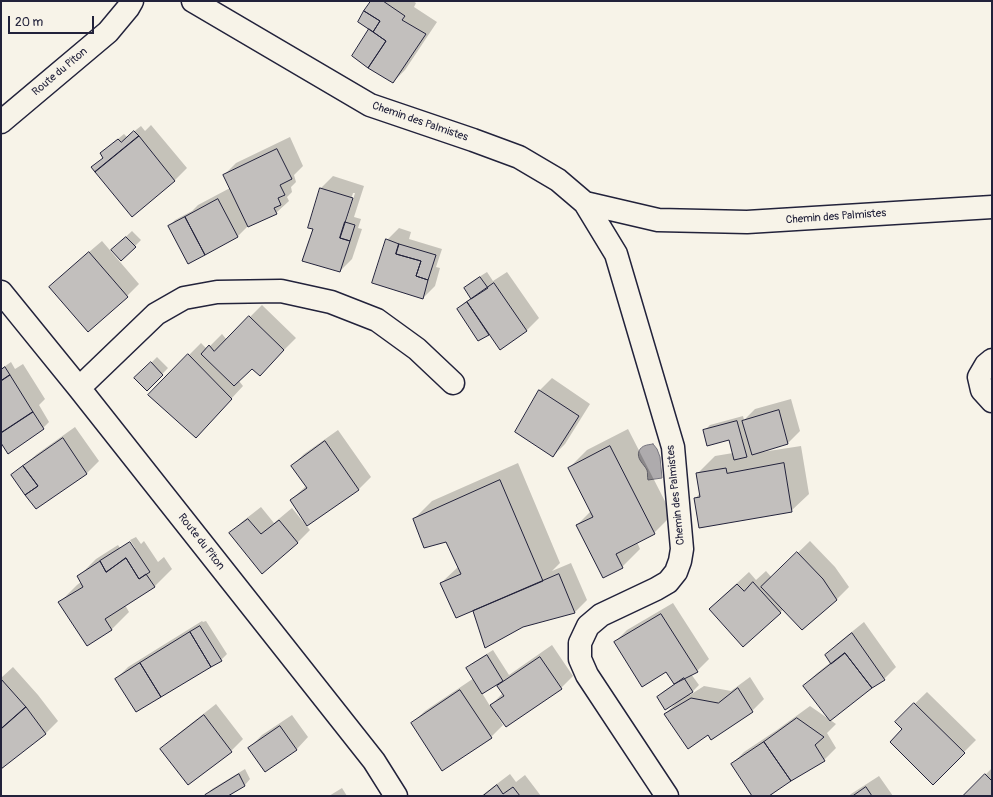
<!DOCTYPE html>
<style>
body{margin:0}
#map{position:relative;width:993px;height:797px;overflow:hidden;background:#f7f3e8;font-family:Pangolin,sans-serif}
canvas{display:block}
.frame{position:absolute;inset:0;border:2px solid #22223b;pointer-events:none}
.scale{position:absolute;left:8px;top:16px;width:86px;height:18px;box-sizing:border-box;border:2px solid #22223b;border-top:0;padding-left:5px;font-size:12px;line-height:14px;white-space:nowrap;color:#22223b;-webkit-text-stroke:3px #f7f3e8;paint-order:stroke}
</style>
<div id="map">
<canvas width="993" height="797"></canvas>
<div class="frame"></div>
<div class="scale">20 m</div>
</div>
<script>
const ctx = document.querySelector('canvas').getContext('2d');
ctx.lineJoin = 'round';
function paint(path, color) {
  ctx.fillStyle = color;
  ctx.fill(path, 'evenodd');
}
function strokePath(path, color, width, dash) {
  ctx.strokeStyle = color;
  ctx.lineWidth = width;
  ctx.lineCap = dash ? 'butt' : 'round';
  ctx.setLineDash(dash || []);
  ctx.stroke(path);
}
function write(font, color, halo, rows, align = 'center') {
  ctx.font = font + ' Pangolin,sans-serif';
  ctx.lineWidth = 3;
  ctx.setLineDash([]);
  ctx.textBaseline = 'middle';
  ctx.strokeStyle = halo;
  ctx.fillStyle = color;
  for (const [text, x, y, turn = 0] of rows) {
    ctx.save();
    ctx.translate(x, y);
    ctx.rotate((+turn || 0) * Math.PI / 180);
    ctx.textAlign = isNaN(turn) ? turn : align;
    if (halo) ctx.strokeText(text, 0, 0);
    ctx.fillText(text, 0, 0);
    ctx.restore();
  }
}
const water = new Path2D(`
 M653,444L657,449L660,457L662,478L648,480C647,477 648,473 647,470C644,464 636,459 639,451C642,445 647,445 653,444Z`);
paint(water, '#aeabad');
strokePath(water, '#76747f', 1);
paint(new Path2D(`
 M372,1H413L416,3L414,7L437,22L405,70L393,82L371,29Z
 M151,125L187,168L175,180L132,215L93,167L104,157L101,153L124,134L127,137L141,126L145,131Z
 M290,137L303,166L294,175L296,182L291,187L292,192L287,197L289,201L276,213L248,226L237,237L169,226L175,220L192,211L198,205L230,188L224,175L236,163Z
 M333,176L364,186L354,217L361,219L358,228L362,229L352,259L340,271L314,228L309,227L321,188ZM353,193H355L346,222L343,225Z
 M399,228L411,232L409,239L442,249L436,267L440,268L435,286L423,298L387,240Z
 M132,231L141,240L135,246L118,244Z
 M102,241L139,284L127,296L50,287L62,275Z
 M487,272L493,281L507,272L539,318L527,330L500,349L489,333L488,334L458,309L464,303L471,298L465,288L471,282Z
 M262,305L296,338L260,374L252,367L239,381L243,386L208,424L189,355L201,343L207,349L222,334L227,340Z
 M157,357L168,368L147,390L136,378Z
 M11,362L15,369L23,364L45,399L39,405L49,422L43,428L1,441V369Z
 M552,378L590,404L565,444L553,456L517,431L540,390Z
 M791,399L800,431L788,443L761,451L762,452L801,446L809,494L791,511L695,499L700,493L697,474L715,456L733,453L729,439L704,431L710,425L743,416L744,420L755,409Z
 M75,427L99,461L87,473L36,508L13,475L37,454Z
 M628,429L672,515L654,533L637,542L640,549L622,567L577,525L591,511L569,468L587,450Z
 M338,430L371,477L359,489L308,525L291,500L306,486L292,466L304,454Z
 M518,463L560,563L552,571L571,563L587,600L575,612L523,626L474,611L478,608L441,583L458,567L446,541L414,519L432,501Z
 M261,507L274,523L292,508L310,530L298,542L262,572L230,534L243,521Z
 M136,537L141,544L144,541L158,562L164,557L172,569L154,587L125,605L129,612L111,630L60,602L77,585L81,582L78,577L96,559L118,545L120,548L129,542L133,548H135L130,540Z
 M810,541L835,567L849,587L837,599L802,628L784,609L743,646L722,597L749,572L756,580L766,571L772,578Z
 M673,603L709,659L697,671L691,674L699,685L690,694V695L704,686L731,691L750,677L764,699L752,711L708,734L665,714L677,702L658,697L664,691L675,684L666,670L615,642L627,630Z
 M202,621L203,622L206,621L227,654L221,660L116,679L128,667Z
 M864,622L896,667L884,679L804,686L816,674L831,662L826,655L838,643Z
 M552,645L573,676L561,688L493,709L503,725L491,737L412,723L425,711L474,678L468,668L474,662L493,650L509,675ZM502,681L503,682L498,686L503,693L490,706L482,693Z
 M13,667L38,695L58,721L46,733L1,768V678Z
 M927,692L976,740L933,783L903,729L896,722Z
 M216,704L243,739L231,751L188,784L162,749L174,737Z
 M810,706L836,724L827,733L836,748L824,760L767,796H753L732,764L744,752L777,730Z
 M292,715L308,737L296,750L249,748L262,735Z
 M992,768V796H965Z
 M245,769L250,779L245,785L226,796H207L206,795L212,789Z
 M510,774L516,782L525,775L541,796H481Z
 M879,776L893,796H849L851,794Z
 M342,788L347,796H329Z`), '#0003');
const building = new Path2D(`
 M371,1H383L405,16L402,20L426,34L393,83L368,68L386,41L373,32L380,21L364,11Z
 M364,11L380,21L373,32L358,22Z
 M369,29L386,41L368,68L352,56Z
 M134,131L139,136L95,172L91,167L103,158L100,153L118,139L121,142Z
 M139,136L175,181L132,217L95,172Z
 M277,149L292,179L280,185L285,195L278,198L281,205L274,208L277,214L248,227L223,175Z
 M320,188L353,198L340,238L350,241L340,272L302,261L313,229L308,228Z
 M218,199L238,237L205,255L185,217Z
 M185,217L205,255L188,264L168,226Z
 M345,222L355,225L350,241L340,238Z
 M126,237L136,247L121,261L111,250Z
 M386,239L399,244L396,254L421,261L416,276L428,280L423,299L372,283Z
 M399,244L436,255L428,280L416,276L421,261L396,254Z
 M89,252L128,297L88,332L49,287Z
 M480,277L488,288L471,299L464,288Z
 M494,283L527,331L500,350L467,302Z
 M467,302L489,335L478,341L457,309Z
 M249,316L284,350L260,376L252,369L234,386L201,354L209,345L214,351Z
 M188,354L232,399L196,438L148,395Z
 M151,362L163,375L147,391L134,378Z
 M5,367L10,375L1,381V370Z
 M10,375L33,412L1,433V381Z
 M539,390L579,416L553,457L515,432Z
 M779,410L788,444L752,455L742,421Z
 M33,412L44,429L8,454L1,443V433Z
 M737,421L747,457L734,460L729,440L707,446L703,430Z
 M63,438L87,474L36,509L25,495L38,486L23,466Z
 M325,441L359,490L307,526L290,500L307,488L291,466Z
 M610,446L655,534L616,554L623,568L603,578L576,525L593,517L568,468Z
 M784,463L792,512L699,528L694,498L700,497L696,473L726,468L727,473Z
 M23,466L38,486L25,495L11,475Z
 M500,480L543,581L456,618L440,583L461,574L446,542L424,548L413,519Z
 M248,519L261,534L279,520L298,543L262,574L229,533Z
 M130,542L150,572L139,579L126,558L106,572L100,561Z
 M797,552L823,579L837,600L802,630L761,587Z
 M126,558L139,579L146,574L155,587L105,619L112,630L87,646L58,602L83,587L77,576L100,561L106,572Z
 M559,574L575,613L523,627L485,648L473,611Z
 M753,582L781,613L743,647L709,609L737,584L744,591Z
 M661,614L698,672L674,684L666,672L642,687L614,642Z
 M200,626L222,661L211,667L190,632Z
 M190,632L211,667L161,697L140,663Z
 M852,633L885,680L872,688L845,653L831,664L825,655Z
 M845,653L872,688L830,721L803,686Z
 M487,655L503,681L482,694L466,668Z
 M540,657L562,689L506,727L490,705L504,696L497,686Z
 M140,663L161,697L136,712L115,679Z
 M684,678L693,692L665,710L657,697Z
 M1,679L26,707L1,729Z
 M738,688L753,712L711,740L708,735L688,749L664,714L691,698L718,703Z
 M460,690L492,738L442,771L411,723Z
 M914,703L965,753L933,785L890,742L902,729L895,722Z
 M26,707L46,734L1,769V729Z
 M204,715L232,752L188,785L160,749Z
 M797,718L824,737L815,745L825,761L791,781L764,742Z
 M280,726L297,750L265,772L248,748Z
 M764,742L791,781L769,796H752L731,764Z
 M239,774L245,786L228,796H205V795Z
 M985,774L992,781V796H963Z
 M497,785L503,794L513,787L520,796H483Z
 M866,787L872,796H853Z`);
paint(building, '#c2bfbd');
strokePath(building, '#22223b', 1);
const street = new Path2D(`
 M193,1L370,105L473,140L519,157L558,180L585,203L616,254L673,447L682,549L680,561L676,572L668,582L656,589L601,615L588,626L580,643V659L587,675L667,796
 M1,122L108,32L128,8L132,1
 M585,203L658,220L747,222L992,207
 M1,292L79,388L374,761L396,796
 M992,360L986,365L979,377L982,390L992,401
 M79,388L156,314L184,298L217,292L281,291L331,302L377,320L417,349L453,383`);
strokePath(street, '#22223b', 25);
strokePath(street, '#f7f3e8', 22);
write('11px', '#22223b', '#f7f3e8', [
 ["Route du Piton",60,72,-40],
 ["Chemin des Palmistes",420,122,19],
 ["Chemin des Palmistes",836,217,-4],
 ["Chemin des Palmistes",676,495,-96],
 ["Route du Piton",201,542,52]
]);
</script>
